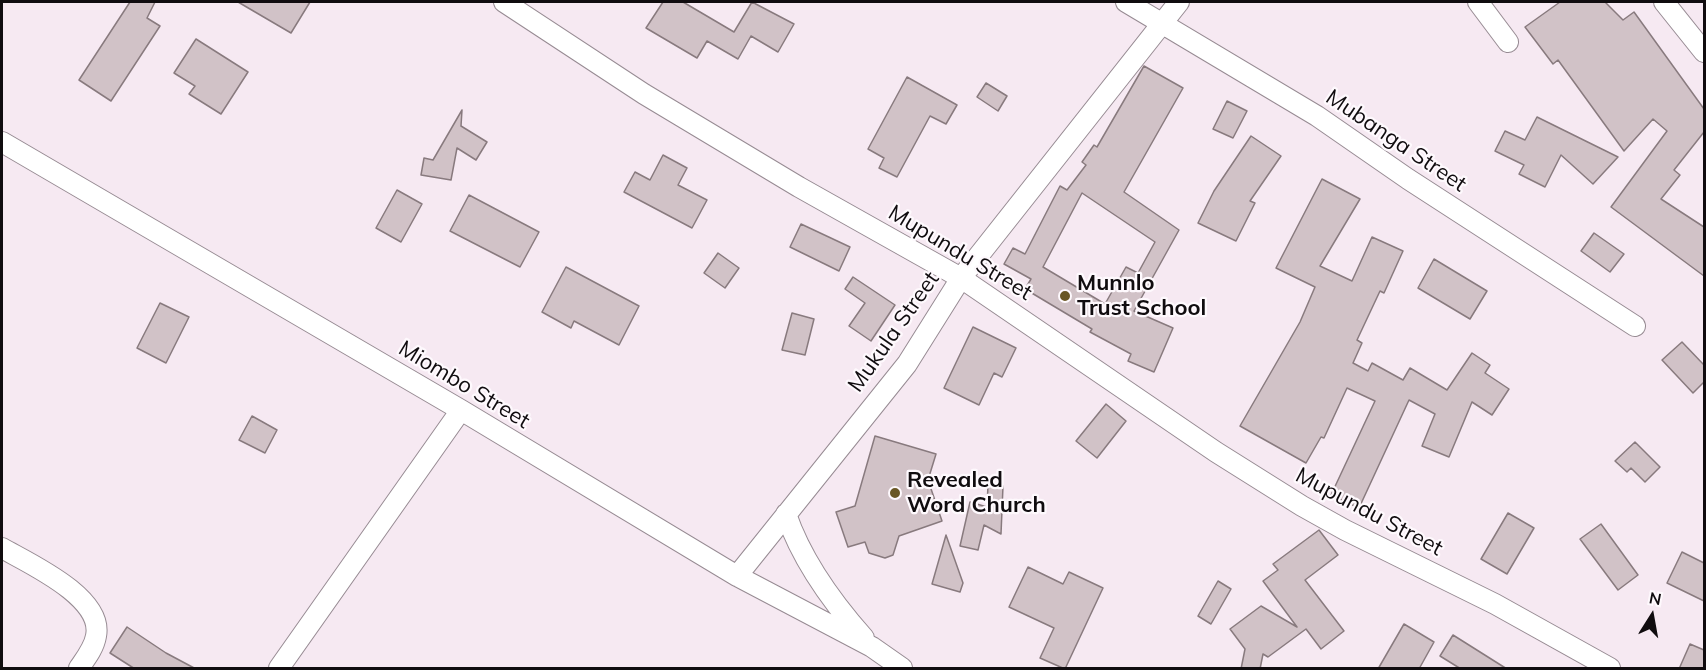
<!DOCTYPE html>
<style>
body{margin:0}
#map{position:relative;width:1706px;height:670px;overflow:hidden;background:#f6e9f2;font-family:Mulish,sans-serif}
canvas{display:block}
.frame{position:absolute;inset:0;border:3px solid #100c0f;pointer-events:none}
.north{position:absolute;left:1622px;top:586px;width:60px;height:60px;-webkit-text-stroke:4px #fef9fd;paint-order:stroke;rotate:11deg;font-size:16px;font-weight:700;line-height:24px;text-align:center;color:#100c0f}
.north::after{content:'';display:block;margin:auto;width:21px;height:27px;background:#100c0f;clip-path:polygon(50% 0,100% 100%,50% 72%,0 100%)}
</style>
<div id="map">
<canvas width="1706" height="670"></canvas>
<div class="frame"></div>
<div class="north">N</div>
</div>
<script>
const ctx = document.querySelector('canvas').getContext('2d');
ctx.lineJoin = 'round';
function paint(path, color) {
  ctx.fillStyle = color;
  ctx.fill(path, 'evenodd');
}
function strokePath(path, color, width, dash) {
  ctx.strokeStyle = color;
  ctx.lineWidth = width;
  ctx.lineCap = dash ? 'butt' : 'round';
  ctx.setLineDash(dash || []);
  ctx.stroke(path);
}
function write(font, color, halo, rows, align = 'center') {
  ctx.font = font + ' Mulish,sans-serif';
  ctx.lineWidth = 4.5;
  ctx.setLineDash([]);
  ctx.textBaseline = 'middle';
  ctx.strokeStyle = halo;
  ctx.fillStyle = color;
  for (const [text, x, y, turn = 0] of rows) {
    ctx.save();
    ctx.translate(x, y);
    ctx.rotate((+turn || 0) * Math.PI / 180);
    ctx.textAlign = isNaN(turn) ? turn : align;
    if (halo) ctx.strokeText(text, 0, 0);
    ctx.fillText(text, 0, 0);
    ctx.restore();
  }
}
const building = new Path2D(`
 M130,2H155L147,18L160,26L111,101L79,80Z
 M238,2H310L291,33Z
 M663,2H683L734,32L752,2L794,24L778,52L751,36L738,59L707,41L697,58L646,28Z
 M1560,2H1605L1623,20L1634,12L1704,109V132L1674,170L1680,175L1661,199L1704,227V276L1611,207L1667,131L1653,119L1624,151L1558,60L1553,64L1525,27Z
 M196,39L248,72L221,114L189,94L195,86L174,73Z
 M1144,66L1183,88L1124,192L1179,230L1134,311L1173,328L1154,372L1128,361L1131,354L1090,332L1092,329L1025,289L1031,279L1004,264L1013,248L1025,254L1060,186L1067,190L1086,165L1082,162L1094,145L1097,147ZM1082,193L1155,242L1138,273L1126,267L1105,304L1043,267Z
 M907,77L957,105L946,124L930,116L897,177L879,168L884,158L868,149Z
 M986,83L1007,96L998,111L977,97Z
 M1227,101L1247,111L1233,138L1213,129Z
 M462,110L461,126L487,142L476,160L457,148L451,180L421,175L424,158L433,160Z
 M1537,117L1618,157L1593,184L1561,155L1545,187L1519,174L1524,165L1495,151L1505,131L1525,140Z
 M1251,136L1281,156L1250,201L1255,203L1236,241L1198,223L1214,191Z
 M663,155L687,168L678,185L707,200L692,228L624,192L635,172L650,180Z
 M1322,179L1360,199L1320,266L1352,281L1372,237L1403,251L1384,293L1380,291L1357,340L1362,343L1353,363L1368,371L1372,363L1403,380L1410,368L1447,390L1472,353L1490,365L1485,373L1509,389L1492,415L1472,402L1449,457L1422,446L1435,414L1409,400L1359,508L1331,495L1375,401L1347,388L1324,438L1321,437L1306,463L1240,426L1300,322L1315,287L1276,268Z
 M397,190L422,204L401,242L376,228Z
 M469,195L539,232L520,267L450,231Z
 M801,224L850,247L839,271L790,247Z
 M1594,233L1624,254L1610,272L1581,251Z
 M718,253L739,268L725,288L704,273Z
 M1434,259L1487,291L1470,319L1418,288Z
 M566,267L639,306L619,345L574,321L571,328L542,312Z
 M853,277L895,305L871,341L849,326L865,303L845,289Z
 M160,303L189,317L166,363L137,348Z
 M792,313L814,319L805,355L782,350Z
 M973,327L1016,348L1002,377L994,373L979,405L944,388Z
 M1682,342L1704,365V382L1693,393L1662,360Z
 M1106,404L1126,421L1097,458L1076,441Z
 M252,416L277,430L265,453L239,440Z
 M875,436L936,454L928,480L942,521L899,536L893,555L885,558L869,553L865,542L848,547L836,512L855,506Z
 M1635,442L1660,467L1645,482L1631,468L1627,472L1615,461Z
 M988,485L1003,486L1001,534L984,525L978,550L960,546L970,502L987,507Z
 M1508,513L1534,528L1507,574L1481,559Z
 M1601,524L1638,575L1618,590L1580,539Z
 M1319,530L1338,555L1305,580L1344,631L1321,649L1306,629L1268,657L1263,654L1260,669H1241L1245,649L1230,629L1261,606L1297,627L1263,581L1278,570L1273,564Z
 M946,535L963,583L960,592L932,584Z
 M1682,552L1704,563V601L1667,583Z
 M1028,567L1063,584L1069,572L1103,588L1065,669L1040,658L1054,628L1009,607Z
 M1218,581L1231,589L1211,624L1198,616Z
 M1404,624L1434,642L1419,669H1378Z
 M127,627L166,653L196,669H135L110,653Z
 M1453,635L1507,669H1461L1440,656Z
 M1690,644L1704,650V669H1679Z`);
paint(building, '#d1c2c7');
strokePath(building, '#887a7e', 1.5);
const minor = new Path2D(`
 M504,2L644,94L799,187L961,278L1216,452L1302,506L1345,530L1495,604L1610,668
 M1126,2L1317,116L1408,179L1635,326
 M1478,2L1508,42
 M1664,2L1704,52
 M2,142L461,410L737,576L872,647L902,668
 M786,514C802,561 832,602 864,638
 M2,548C28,563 104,597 96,636C94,648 86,658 79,668
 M737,576L907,364L961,278L1179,2
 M279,668L461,410`);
strokePath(minor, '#978b93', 22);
strokePath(minor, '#fff', 20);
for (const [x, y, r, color] of [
 [1065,296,6,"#695624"],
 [895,493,6,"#695624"]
]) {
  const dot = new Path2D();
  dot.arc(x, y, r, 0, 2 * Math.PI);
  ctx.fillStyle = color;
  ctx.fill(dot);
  strokePath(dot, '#fef9fd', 2);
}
write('22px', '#100c0f', '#fef9fd', [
 ["Mubanga Street",1396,141,34],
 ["Mupundu Street",960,253,31],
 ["Mukula Street",894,332,-55],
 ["Miombo Street",464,385,31],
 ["Mupundu Street",1369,512,28]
]);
write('bold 22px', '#100c0f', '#fef9fd', [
 ["Munnlo",1077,283],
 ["Trust School",1077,308],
 ["Revealed",907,480],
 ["Word Church",907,505]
], 'left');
</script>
